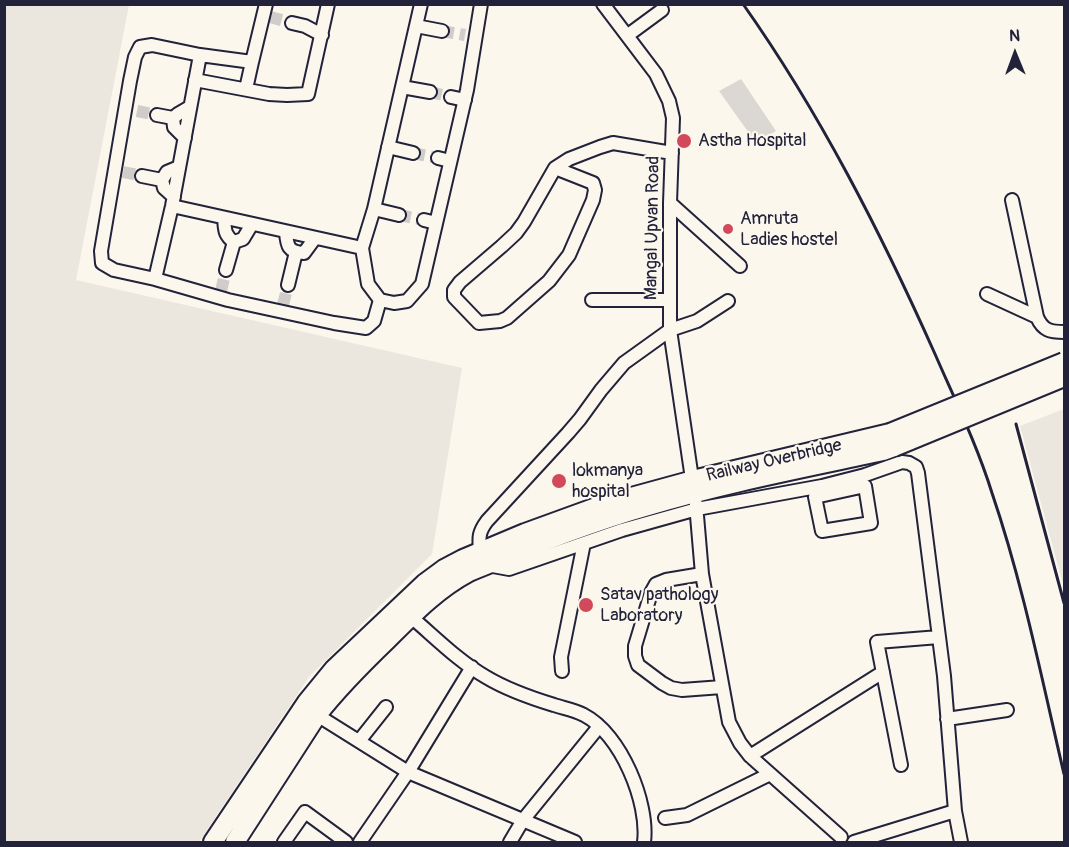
<!DOCTYPE html>
<style>
body{margin:0}
#map{position:relative;width:1069px;height:847px;overflow:hidden;background:#fbf7ec;font-family:Pangolin,sans-serif}
canvas{display:block}
.frame{position:absolute;inset:0;border:6px solid #22223b;pointer-events:none}
.north{position:absolute;left:985px;top:24px;width:60px;height:60px;-webkit-text-stroke:4px #fbf7ec;paint-order:stroke;rotate:359deg;font-size:16px;font-weight:700;line-height:24px;text-align:center;color:#22223b}
.north::after{content:'';display:block;margin:auto;width:21px;height:27px;background:#22223b;clip-path:polygon(50% 0,100% 100%,50% 72%,0 100%)}
</style>
<div id="map">
<canvas width="1069" height="847"></canvas>
<div class="frame"></div>
<div class="north">N</div>
</div>
<script>
const ctx = document.querySelector('canvas').getContext('2d');
ctx.lineJoin = 'round';
function paint(path, color) {
  ctx.fillStyle = color;
  ctx.fill(path, 'evenodd');
}
function strokePath(path, color, width, dash) {
  ctx.strokeStyle = color;
  ctx.lineWidth = width;
  ctx.lineCap = dash ? 'butt' : 'round';
  ctx.setLineDash(dash || []);
  ctx.stroke(path);
}
function write(font, color, halo, rows, align = 'center') {
  ctx.font = font + ' Pangolin,sans-serif';
  ctx.lineWidth = 4.5;
  ctx.setLineDash([]);
  ctx.textBaseline = 'middle';
  ctx.strokeStyle = halo;
  ctx.fillStyle = color;
  for (const [text, x, y, turn = 0] of rows) {
    ctx.save();
    ctx.translate(x, y);
    ctx.rotate((+turn || 0) * Math.PI / 180);
    ctx.textAlign = isNaN(turn) ? turn : align;
    if (halo) ctx.strokeText(text, 0, 0);
    ctx.fillText(text, 0, 0);
    ctx.restore();
  }
}
paint(new Path2D(`
 M5,4L129,5L76,280L462,368L432,554L309,677L199,842H5Z
 M1064,409V588L1020,426Z`), '#ebe7df');
paint(new Path2D(`
 M741,79L776,131L756,143L719,91Z`), '#dbd8d3');
strokePath(new Path2D(`
 M270,17L292,23
 M442,31L465,35
 M430,92L451,97
 M137,111L157,115
 M413,153L438,158
 M123,172L142,176
 M399,215L424,220
 M221,291L226,270
 M283,305L288,285`), '#d0ccc9', 12, [12, 6]);
const street = new Path2D(`
 M266,4L252,62L200,55L152,45L140,47L135,57L130,81L101,251L102,263L114,270L155,279L228,300L334,323L366,328L374,321L380,300
 M421,4L374,209L362,248L368,284L380,300L394,303L407,301L422,284L467,90L481,4
 M603,4L656,74L669,101L673,118L670,203V330L691,472
 M292,23L305,26L322,35
 M416,26L442,31
 M628,35L662,10
 M195,80L269,94L287,95L308,94L328,4
 M402,87L430,92
 M246,89L252,62
 M451,97L465,100
 M157,115L173,118
 M185,138L174,127L173,118L178,114L190,107
 M388,147L413,153
 M438,158L450,161
 M555,168L593,183L595,190L593,200L569,255L549,281L507,318L500,321L479,323L454,297V290L460,282L502,246L516,233L524,222L555,168L569,159L600,147L613,143L672,153
 M142,176L162,180
 M174,197L164,188L162,180L167,172L179,167
 M1012,200L1037,317C1043,331 1051,332 1064,332
 M670,203L740,266
 M172,206L362,248
 M374,209L399,215
 M224,218C225,229 224,235 234,242L243,239L252,224
 M424,220L436,223
 M286,232C287,246 288,252 304,253L315,238
 M226,270L234,242
 M155,279L172,206L200,55
 M288,285L296,252
 M987,294L1037,317
 M592,300H670
 M865,486L871,523L822,531L815,497Z
 M696,504L702,574L729,722L740,743L750,756L841,837
 M480,552C479,538 478,533 487,521L568,433L580,419L601,390L624,363L670,330L697,321L728,301
 M487,565L509,569L622,530L697,509L822,486L865,475L902,462L909,463L916,467L918,473L944,676L955,811L961,842
 M702,574L666,580L656,584L651,593L635,646V656L638,665L662,683L671,688L682,690L722,687
 M410,616C435,637 458,661 486,677C506,689 531,698 554,705C563,708 575,710 584,715C621,734 649,803 644,842
 M562,671L561,657L584,543
 M317,715L408,772L575,842
 M947,719L1007,710
 M359,741L386,707
 M750,756L883,672
 M901,765L877,642L939,637
 M665,818L687,815L770,774
 M284,842L305,812L346,842
 M360,842L408,772L472,667
 M510,842L523,820L597,729
 M854,842L955,811`);
const primary = new Path2D(`
 M213,842L307,702L334,669L425,583L444,569L463,559L525,533L602,505L697,479L890,433
 M235,842L317,715C338,688 362,664 387,640C413,614 437,589 469,572C528,548 587,523 648,506C725,483 805,468 883,451L894,447`);
strokePath(street, '#22223b', 16);
strokePath(primary, '#22223b', 22);
strokePath(street, '#fbf7ec', 12);
strokePath(primary, '#fbf7ec', 18);
strokePath(new Path2D(`
 M743,4C820,113 881,233 935,354C955,400 977,445 992,493C1023,584 1042,680 1064,774
 M1016,424L1064,603`), '#22223b', 3);
const primaryBridge = new Path2D(`
 M890,433L1064,362
 M894,447L1064,377`);
strokePath(primaryBridge, '#22223b', 22, []);
strokePath(primaryBridge, '#fbf7ec', 18);
for (const [x, y, r, color] of [
 [684,141,8,"#d1495b"],
 [728,229,6,"#d1495b"],
 [559,481,8,"#d1495b"],
 [586,605,8,"#d1495b"]
]) {
  const dot = new Path2D();
  dot.arc(x, y, r, 0, 2 * Math.PI);
  ctx.fillStyle = color;
  ctx.fill(dot);
  strokePath(dot, '#fbf7ec', 2);
}
write('18px', '#22223b', '#fbf7ec', [
 ["Astha Hospital",698,141],
 ["Amruta",740,219],
 ["Ladies hostel",740,240],
 ["lokmanya",572,471],
 ["hospital",572,492],
 ["Satav pathology",600,595],
 ["Laboratory",600,616]
], 'left');
write('18px', '#22223b', '#fbf7ec', [
 ["Mangal Upvan Road",653,228,-89],
 ["Railway Overbridge",774,461,-13]
]);
</script>
